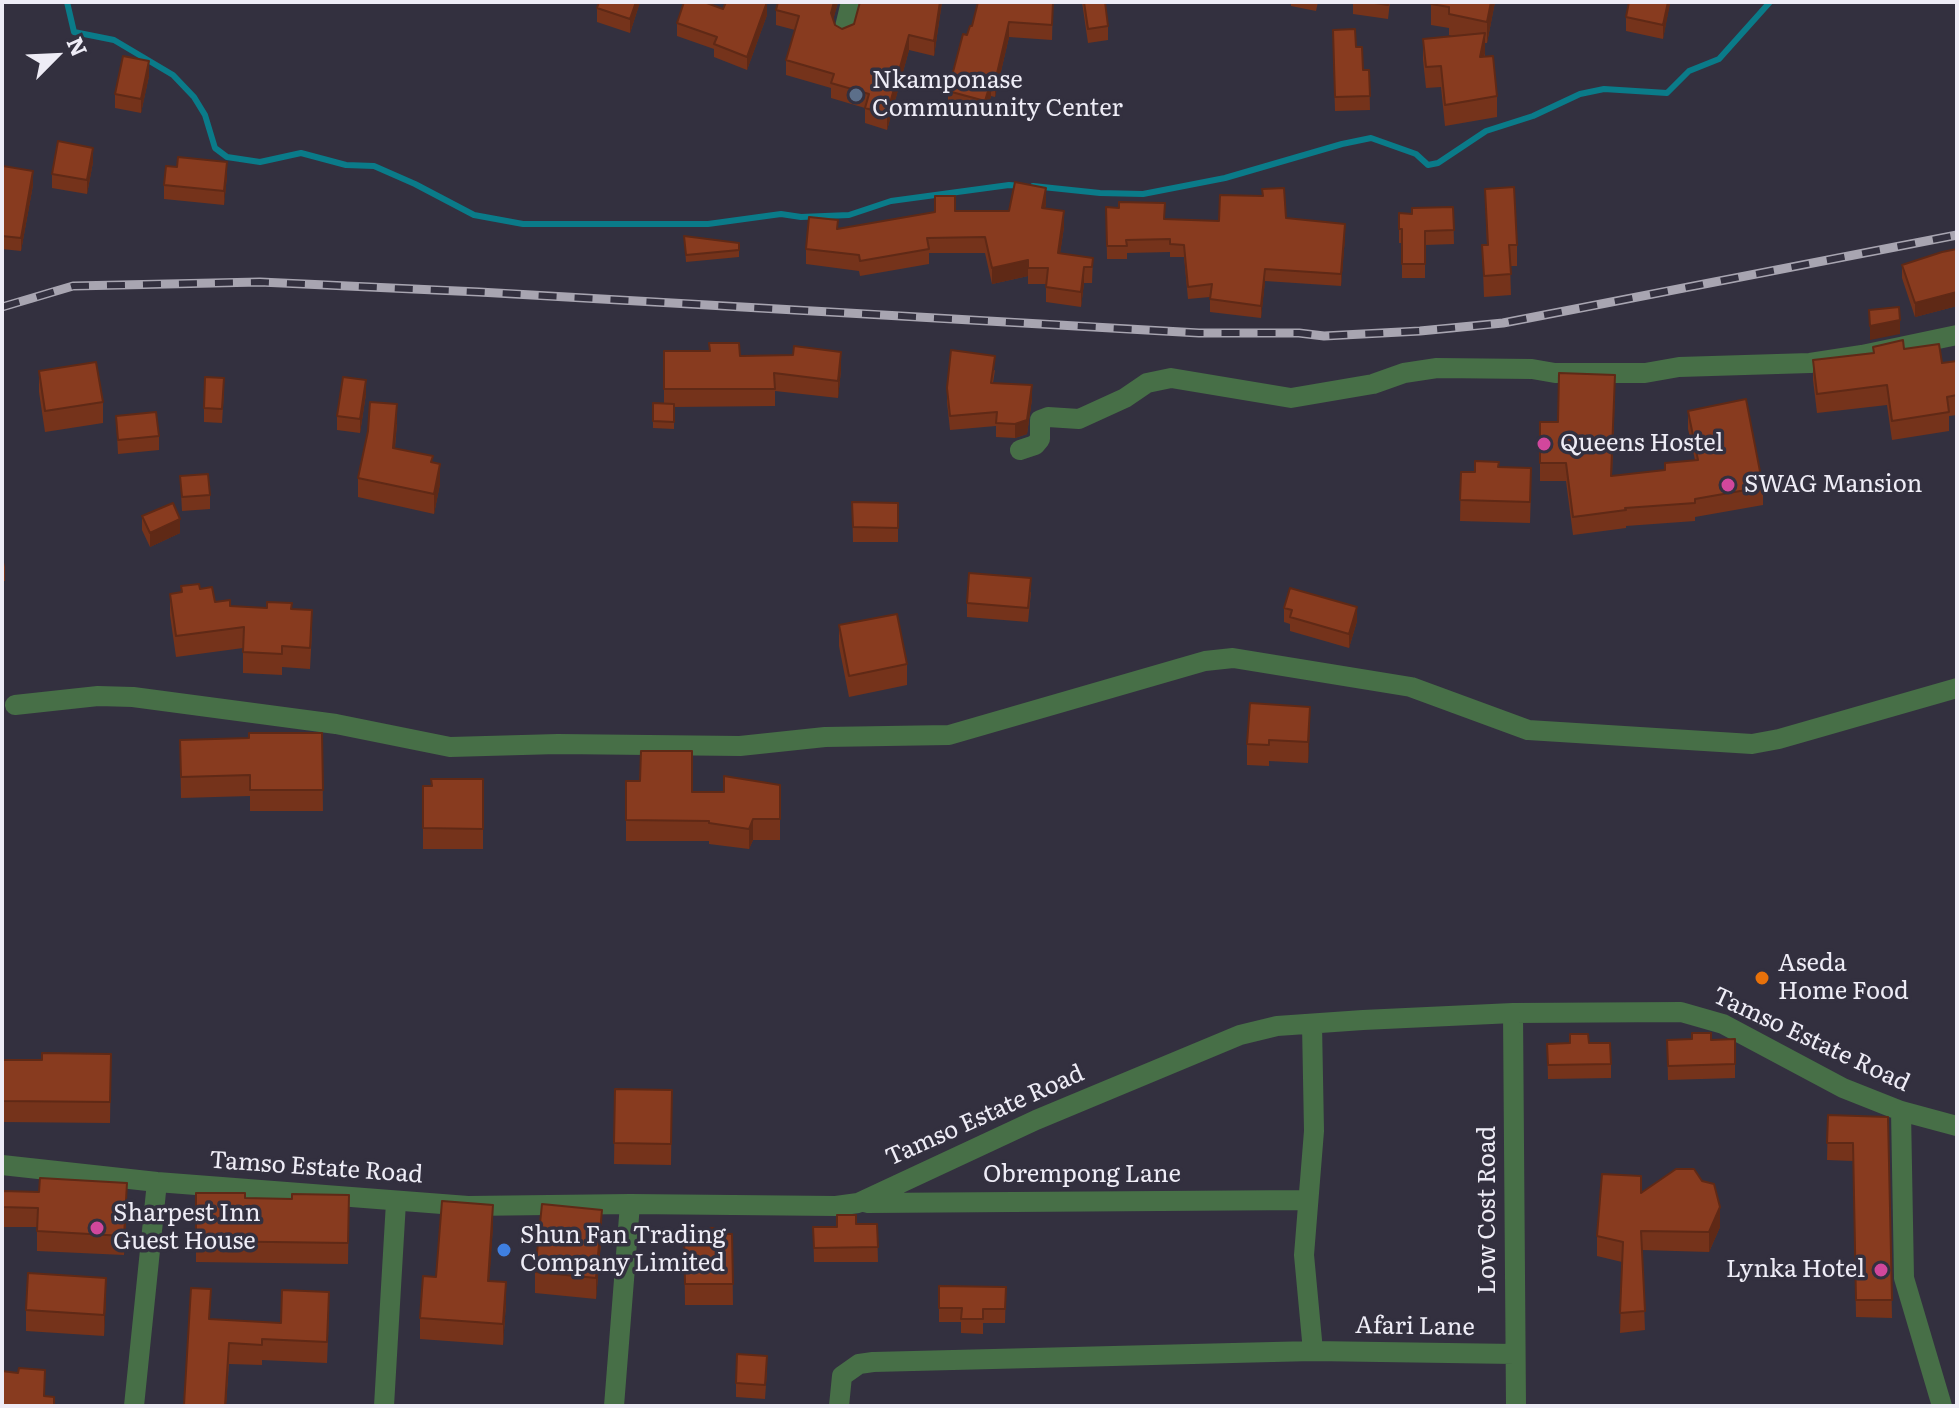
<!DOCTYPE html>
<style>
body{margin:0}
#map{position:relative;width:1959px;height:1408px;overflow:hidden;background:#33303f;font-family:Literata,serif}
canvas{display:block}
.frame{position:absolute;inset:0;border:4px solid #eeecf6;pointer-events:none}
.north{position:absolute;left:16px;top:16px;width:80px;height:80px;-webkit-text-stroke:6px #33303f;paint-order:stroke;rotate:66deg;font-size:22px;font-weight:700;line-height:32px;text-align:center;color:#eeecf6}
.north::after{content:'';display:block;margin:auto;width:28px;height:36px;background:#eeecf6;clip-path:polygon(50% 0,100% 100%,50% 72%,0 100%)}
</style>
<div id="map">
<canvas width="1959" height="1408"></canvas>
<div class="frame"></div>
<div class="north">N</div>
</div>
<script>
const ctx = document.querySelector('canvas').getContext('2d');
ctx.lineJoin = 'round';
function strokePath(path, color, width, dash) {
  ctx.strokeStyle = color;
  ctx.lineWidth = width;
  ctx.lineCap = dash ? 'butt' : 'round';
  ctx.setLineDash(dash || []);
  ctx.stroke(path);
}
function paint(path, color) {
  ctx.fillStyle = color;
  ctx.fill(path, 'evenodd');
}
function write(font, color, halo, rows, align = 'center') {
  ctx.font = font + ' Literata,serif';
  ctx.lineWidth = 7;
  ctx.setLineDash([]);
  ctx.textBaseline = 'middle';
  ctx.strokeStyle = halo;
  ctx.fillStyle = color;
  for (const [text, x, y, turn = 0] of rows) {
    ctx.save();
    ctx.translate(x, y);
    ctx.rotate((+turn || 0) * Math.PI / 180);
    ctx.textAlign = isNaN(turn) ? turn : align;
    if (halo) ctx.strokeText(text, 0, 0);
    ctx.fillText(text, 0, 0);
    ctx.restore();
  }
}
strokePath(new Path2D(`
 M67,2L74,32L114,40L173,75L194,97L205,115L215,148L227,157L260,162L301,153L346,165L374,166L415,184L474,215L523,224H708L781,214L801,217L849,215L891,201L1009,185L1021,186
 M1033,186L1100,193L1143,194L1225,178L1342,144L1371,138L1416,154L1428,165L1438,163L1486,131L1533,116L1580,94L1604,89L1667,93L1689,71L1719,59L1770,2`), '#0a7b89', 6);
strokePath(new Path2D(`
 M844,31L851,2
 M1020,450L1035,445L1040,439V420L1048,417L1079,419L1125,398L1147,383L1171,378L1291,398L1373,384L1404,373L1437,368L1532,369L1555,373H1645L1679,367L1810,363L1862,355L1957,335
 M15,705L98,696L133,697L336,724L450,747L558,744L740,746L825,737L949,735L1205,661L1233,658L1411,687L1528,730L1752,744L1779,739L1957,688
 M1513,1013L1516,1406
 M1312,1024L1314,1131L1304,1255L1313,1351
 M1901,1111L1904,1278L1942,1406
 M2,1165L157,1182L468,1206L630,1204L836,1206L858,1203L1036,1120L1240,1035L1277,1026L1363,1020L1513,1013L1681,1012L1723,1024L1843,1088L1901,1111L1957,1126
 M867,1203L1307,1200
 M134,1406L157,1182
 M384,1406L396,1202
 M614,1406L630,1204
 M839,1406L842,1376L859,1364L873,1362L1313,1351L1515,1354`), '#476f47', 20);
const rail = new Path2D(`
 M2,307L73,286L260,282L479,292L1199,333H1299L1324,336L1420,331L1503,323L1957,235`);
strokePath(rail, '#a8a5b1', 9);
strokePath(rail, '#33303f', 6, [18]);
paint(new Path2D(`
 M640,2L630,33L597,22V8Z
 M778,2H838L833,20L835,25L842,29L942,2L934,56L909,50L887,130L865,123V108L831,98V88L786,75V60L795,30L776,25V10Z
 M978,2H1053L1052,40L1009,37L995,97L991,96L985,116L948,106V91L967,35L972,26Z
 M1082,2H1105L1108,26V40L1088,43Z
 M1291,2H1318L1316,11L1291,6Z
 M1353,2H1390L1388,19L1353,14Z
 M1431,2H1495L1487,43H1485V56L1497,96V117L1445,126L1441,87L1426,88L1423,60V39L1452,36L1449,35V28L1431,25Z
 M1670,2L1663,39L1626,31V17Z
 M723,9L767,15L747,70L714,57V49L677,36V23Z
 M1333,44L1363,70H1369L1370,110L1335,111Z
 M149,76L141,113L115,108V94Z
 M2,126L3,166L33,185L21,251L2,249Z
 M93,162L87,194L52,188V174Z
 M227,176L224,205L164,199V185Z
 M1485,189L1517,245V266H1510L1511,295L1484,297L1482,245H1487Z
 M1046,204L1045,208L1064,227L1060,253L1093,258L1092,283H1084L1081,307L1046,302V284H1028V276L992,284L985,253H929V264L860,276L859,271L806,264V249L838,229L955,211H1009Z
 M1106,207L1165,219L1219,221L1286,218L1345,237L1341,286L1265,281L1261,318L1210,312V297L1188,299L1184,257H1170V252L1127,253V259H1107Z
 M1453,207L1454,244L1425,245V278H1402V243H1399V213L1412,214Z
 M684,236L739,243V257L686,262Z
 M1957,249V306L1915,317L1902,278V265Z
 M1873,347L1904,349L1942,363L1957,361V415L1949,416V431L1892,440L1887,405L1817,413L1813,380V360L1873,353Z
 M664,351L740,356L841,370L838,398L775,391V406L674,407V429L653,428V421L664,404Z
 M995,370L993,383L1032,399L1027,434L1015,438L996,437V426L950,430L947,402V388Z
 M39,371L103,402V423L45,432L39,392Z
 M224,392L222,423L204,422V408Z
 M1615,393L1612,476L1665,470L1695,460L1688,429V411L1763,487V505L1695,517V521L1626,526V528L1573,535L1566,481H1540V422H1558Z
 M366,394L360,433L337,430V416Z
 M116,416L159,436V450L118,454Z
 M397,423L395,448L433,463L440,484L434,514L358,497V478Z
 M1499,467L1531,489L1530,523L1460,521L1461,472H1475Z
 M180,476L210,495V509L182,511Z
 M852,502L898,503V542H853Z
 M142,516L180,533L150,547L142,530Z
 M2,553L5,567V581H2Z
 M181,586L200,589L215,602L230,606L292,609L312,631L310,669L282,667V675L243,673V648L176,657L170,615V594L181,592Z
 M1031,592L1028,622L967,617V603Z
 M1284,608L1357,621L1349,648L1290,631V624L1284,622Z
 M839,625L907,664V685L849,697L839,646Z
 M1310,728L1308,763L1269,761V766L1247,765V744Z
 M322,733L323,811H250V796L181,798L180,740L249,738Z
 M483,779V849H423V786H431Z
 M626,781L692,792H724L780,785V840H753L749,849L709,844V841H626Z
 M1692,1039H1735V1078L1668,1080L1667,1040Z
 M1589,1043L1611,1064V1078L1548,1079L1547,1044Z
 M111,1054L110,1123L2,1122V1060H42Z
 M615,1089L672,1090L671,1165L614,1164Z
 M1828,1115L1888,1117L1892,1318L1856,1317L1853,1161L1827,1160Z
 M2,1191L127,1202L124,1255L37,1251V1227H2Z
 M196,1193L245,1198L292,1199L349,1195L348,1264L196,1262Z
 M1641,1193L1720,1227L1709,1252L1642,1250L1645,1330L1620,1333L1622,1262L1597,1256V1236Z
 M877,1224L878,1262H814L813,1227Z
 M493,1226L489,1281L506,1303L503,1345L420,1339V1318L436,1277Z
 M602,1231L596,1299L535,1293V1272Z
 M732,1234L733,1305H685L684,1235Z
 M1006,1287L1005,1323H983V1334L961,1333V1322H939V1308Z
 M191,1288L210,1319L281,1323L329,1313L327,1363L262,1360V1365L229,1364L226,1406H184Z
 M106,1299L104,1336L26,1331V1310Z
 M767,1370L765,1399L736,1397V1383Z`), '#75331b');
paint(new Path2D(`
 M636,2H640L630,33V19Z
 M767,2V15L747,70V57Z
 M834,2H838L831,28V13Z
 M940,2H942L934,56V41Z
 M1491,2H1495L1487,43V22Z
 M1668,2H1670V4L1663,39V25Z
 M1009,22V37L995,97V82Z
 M1485,33V53L1480,78V57Z
 M909,35V50L887,130V114Z
 M149,61V76L141,113V99Z
 M991,81V96L985,116V101Z
 M93,148V162L87,194V180Z
 M227,162V176L224,205V191Z
 M33,171V185L21,251V238Z
 M1046,188V204L1042,223V208Z
 M1064,211V227L1058,268V253Z
 M1345,224V237L1341,286V274Z
 M1028,260V276L992,284V268Z
 M1084,267V283L1081,307V292Z
 M1265,269V281L1261,318V306Z
 M1957,292V306L1915,317V303Z
 M1900,320V334L1870,340V326Z
 M841,352V370L838,398V381Z
 M366,380V394L360,433V419Z
 M1032,385V399L1027,434L1015,438V424Z
 M397,404V423L393,467V448Z
 M440,464V484L434,514V494Z
 M180,519V533L150,547V533Z
 M1357,607V621L1349,648V634Z
 M1310,707V728L1308,763V742Z
 M753,819V840L749,849V829Z
 M127,1183V1202L124,1255V1236Z
 M493,1205V1226L488,1302V1281Z
 M1720,1207V1227L1709,1252V1232Z
 M602,1210V1231L596,1299V1278Z
 M106,1278V1299L104,1336V1315Z
 M506,1282V1303L503,1345V1324Z
 M229,1343L226,1406H225Z`), '#5f2916');
const building = new Path2D(`
 M599,2H636L630,19L597,8Z
 M684,2H704L723,9L726,2H767L747,57L714,44L717,37L677,23Z
 M778,2H834L831,13L835,25L842,29L854,24L860,2H940L934,41L909,35L887,114L865,108L869,94L831,83L834,74L786,60L799,16L776,10Z
 M978,2H1053L1052,25L1009,22L995,82L991,81L985,101L948,91L963,34L967,35L970,26H972Z
 M1084,2H1105L1108,26L1088,29Z
 M1368,2H1388V5Z
 M1431,2H1491L1487,22L1449,14V7L1431,4Z
 M1629,2H1668L1663,25L1626,17Z
 M1355,29L1356,47H1362L1363,70H1369L1370,96L1335,97L1333,30Z
 M1485,33L1480,57L1493,56L1497,96L1445,105L1441,66L1426,67L1423,39Z
 M123,56L149,61L141,99L115,94Z
 M2,126L3,166L33,171L21,238L2,236Z
 M58,141L93,148L87,180L52,174Z
 M178,157L227,162L224,191L164,185L166,166L177,167Z
 M1015,182L1046,188L1042,208L1064,211L1058,253L1093,258L1092,267H1084L1081,292L1046,287L1048,268H1028V260L992,268L985,237L927,238L929,249L860,261L859,255L806,249L809,217L838,220L837,229L935,212V196H955V211H1009Z
 M1514,187L1517,245H1509L1511,274L1484,276L1482,245H1488L1485,189Z
 M1284,188L1286,218L1345,224L1341,274L1265,269L1261,306L1210,299L1212,284L1188,287L1184,245L1170,244V239L1126,240L1127,246H1107L1106,207L1119,208V202L1165,203L1164,219L1219,221L1220,195L1263,196L1262,189Z
 M1453,207L1454,230L1425,231V264H1402V229H1399V213L1412,214V208Z
 M684,236L739,243V250L686,255Z
 M1957,249V292L1915,303L1902,265L1942,252Z
 M1899,307L1900,320L1870,326L1869,310Z
 M1903,340L1904,349L1939,344L1942,363L1957,361V395L1947,397L1949,412L1892,421L1887,385L1817,394L1813,360L1874,353L1873,347Z
 M709,343H739L740,356L793,355L794,346L841,352L838,381L774,373L775,389H664V351H710Z
 M951,350L995,356L991,383L1032,385L1027,420L1015,424L996,423L997,412L950,416L947,388Z
 M96,362L103,402L45,411L39,371Z
 M1559,373L1615,375L1611,476L1665,470V463L1698,460L1688,411L1746,399L1763,487L1695,499V503L1625,508L1626,510L1573,517L1566,463H1540V422H1558Z
 M205,377L224,378L222,409L204,408Z
 M343,377L366,380L360,419L337,416Z
 M370,402L397,404L393,448L433,456L431,462L440,464L434,494L358,478L368,431Z
 M653,403L674,404V422L653,421Z
 M156,412L159,436L118,440L116,416Z
 M1475,461L1499,462L1498,467L1531,468L1530,502L1460,500L1461,472H1475Z
 M208,474L210,495L182,497L180,476Z
 M852,502L898,503V528L853,527Z
 M173,503L180,519L150,533L142,516Z
 M969,573L1031,578L1028,608L967,603Z
 M199,584L200,589L212,587L215,602L230,600V606L267,608V602L292,603L291,609L312,610L310,648L282,646V654L243,652L244,627L176,636L170,594L182,592L181,586Z
 M1290,588L1357,607L1349,634L1290,617L1292,610L1284,608Z
 M897,614L907,664L849,676L839,625Z
 M1250,703L1310,707L1308,742L1269,740V745L1247,744Z
 M249,733H322L323,790H250V775L181,777L180,740L249,738Z
 M641,751H692V792H724V776L780,785V819H753L749,829L709,823V821L626,820V781H640Z
 M431,779H483V829L423,828V786H432Z
 M1692,1033H1711V1040L1735,1039V1064L1668,1066L1667,1040L1692,1039Z
 M1570,1034H1588L1589,1043H1610L1611,1064L1548,1065L1547,1044L1570,1043Z
 M42,1053L111,1054L110,1102L2,1101V1060H42Z
 M615,1089L672,1090L671,1144L614,1143Z
 M1828,1115L1888,1117L1892,1300H1856L1853,1143H1827Z
 M1676,1169H1694L1702,1181L1714,1184L1720,1207L1709,1232L1641,1231L1645,1311L1620,1313L1623,1242L1597,1236L1602,1174L1641,1176V1193Z
 M40,1178L127,1183L124,1236L37,1231L38,1208L2,1207V1191L39,1192Z
 M196,1193H245V1198L292,1199V1194L349,1195L348,1243L196,1241Z
 M442,1201L493,1205L488,1281L506,1282L503,1324L420,1318L423,1276L436,1277Z
 M542,1204L602,1210L596,1278L535,1272Z
 M837,1215H856V1224H877L878,1247L814,1248L813,1227H837Z
 M696,1228H718V1234H732L733,1284H685L684,1235H696Z
 M28,1273L106,1278L104,1315L26,1310Z
 M939,1286L1006,1287L1005,1309H983V1319H961L962,1308H939Z
 M191,1288L211,1289L209,1319L281,1323L282,1290L329,1292L327,1342L262,1339V1345L229,1343L225,1406L184,1405Z
 M737,1354L767,1356L765,1385L736,1383Z
 M19,1368L45,1370L44,1396L54,1397V1406H2V1371L18,1373Z`);
paint(building, '#883b1f');
strokePath(building, '#5f2916', 2);
for (const [x, y, r, color] of [
 [856,95,8,"#5c6f8a"],
 [1544,444,8,"#d1479c"],
 [1728,485,8,"#d1479c"],
 [1762,978,8,"#e8710a"],
 [97,1228,8,"#d1479c"],
 [504,1250,8,"#3f7fe0"],
 [1881,1270,8,"#d1479c"]
]) {
  const dot = new Path2D();
  dot.arc(x, y, r, 0, 2 * Math.PI);
  ctx.fillStyle = color;
  ctx.fill(dot);
  strokePath(dot, '#33303f', 3);
}
write('24px', '#eeecf6', '#33303f', [
 ["Nkamponase",872,81],
 ["Commununity Center",872,109],
 ["Queens Hostel",1560,444],
 ["SWAG Mansion",1744,485],
 ["Aseda",1778,964],
 ["Home Food",1778,992],
 ["Sharpest Inn",113,1214],
 ["Guest House",113,1242],
 ["Shun Fan Trading",520,1236],
 ["Company Limited",520,1264],
 ["Lynka Hotel",1865,1270,"right"]
], 'left');
write('24px', '#eeecf6', '#33303f', [
 ["Tamso Estate Road",1811,1040,25],
 ["Tamso Estate Road",985,1116,-24],
 ["Tamso Estate Road",316,1168,4],
 ["Obrempong Lane",1082,1175],
 ["Low Cost Road",1488,1210,-90],
 ["Afari Lane",1415,1327,1]
]);
</script>
